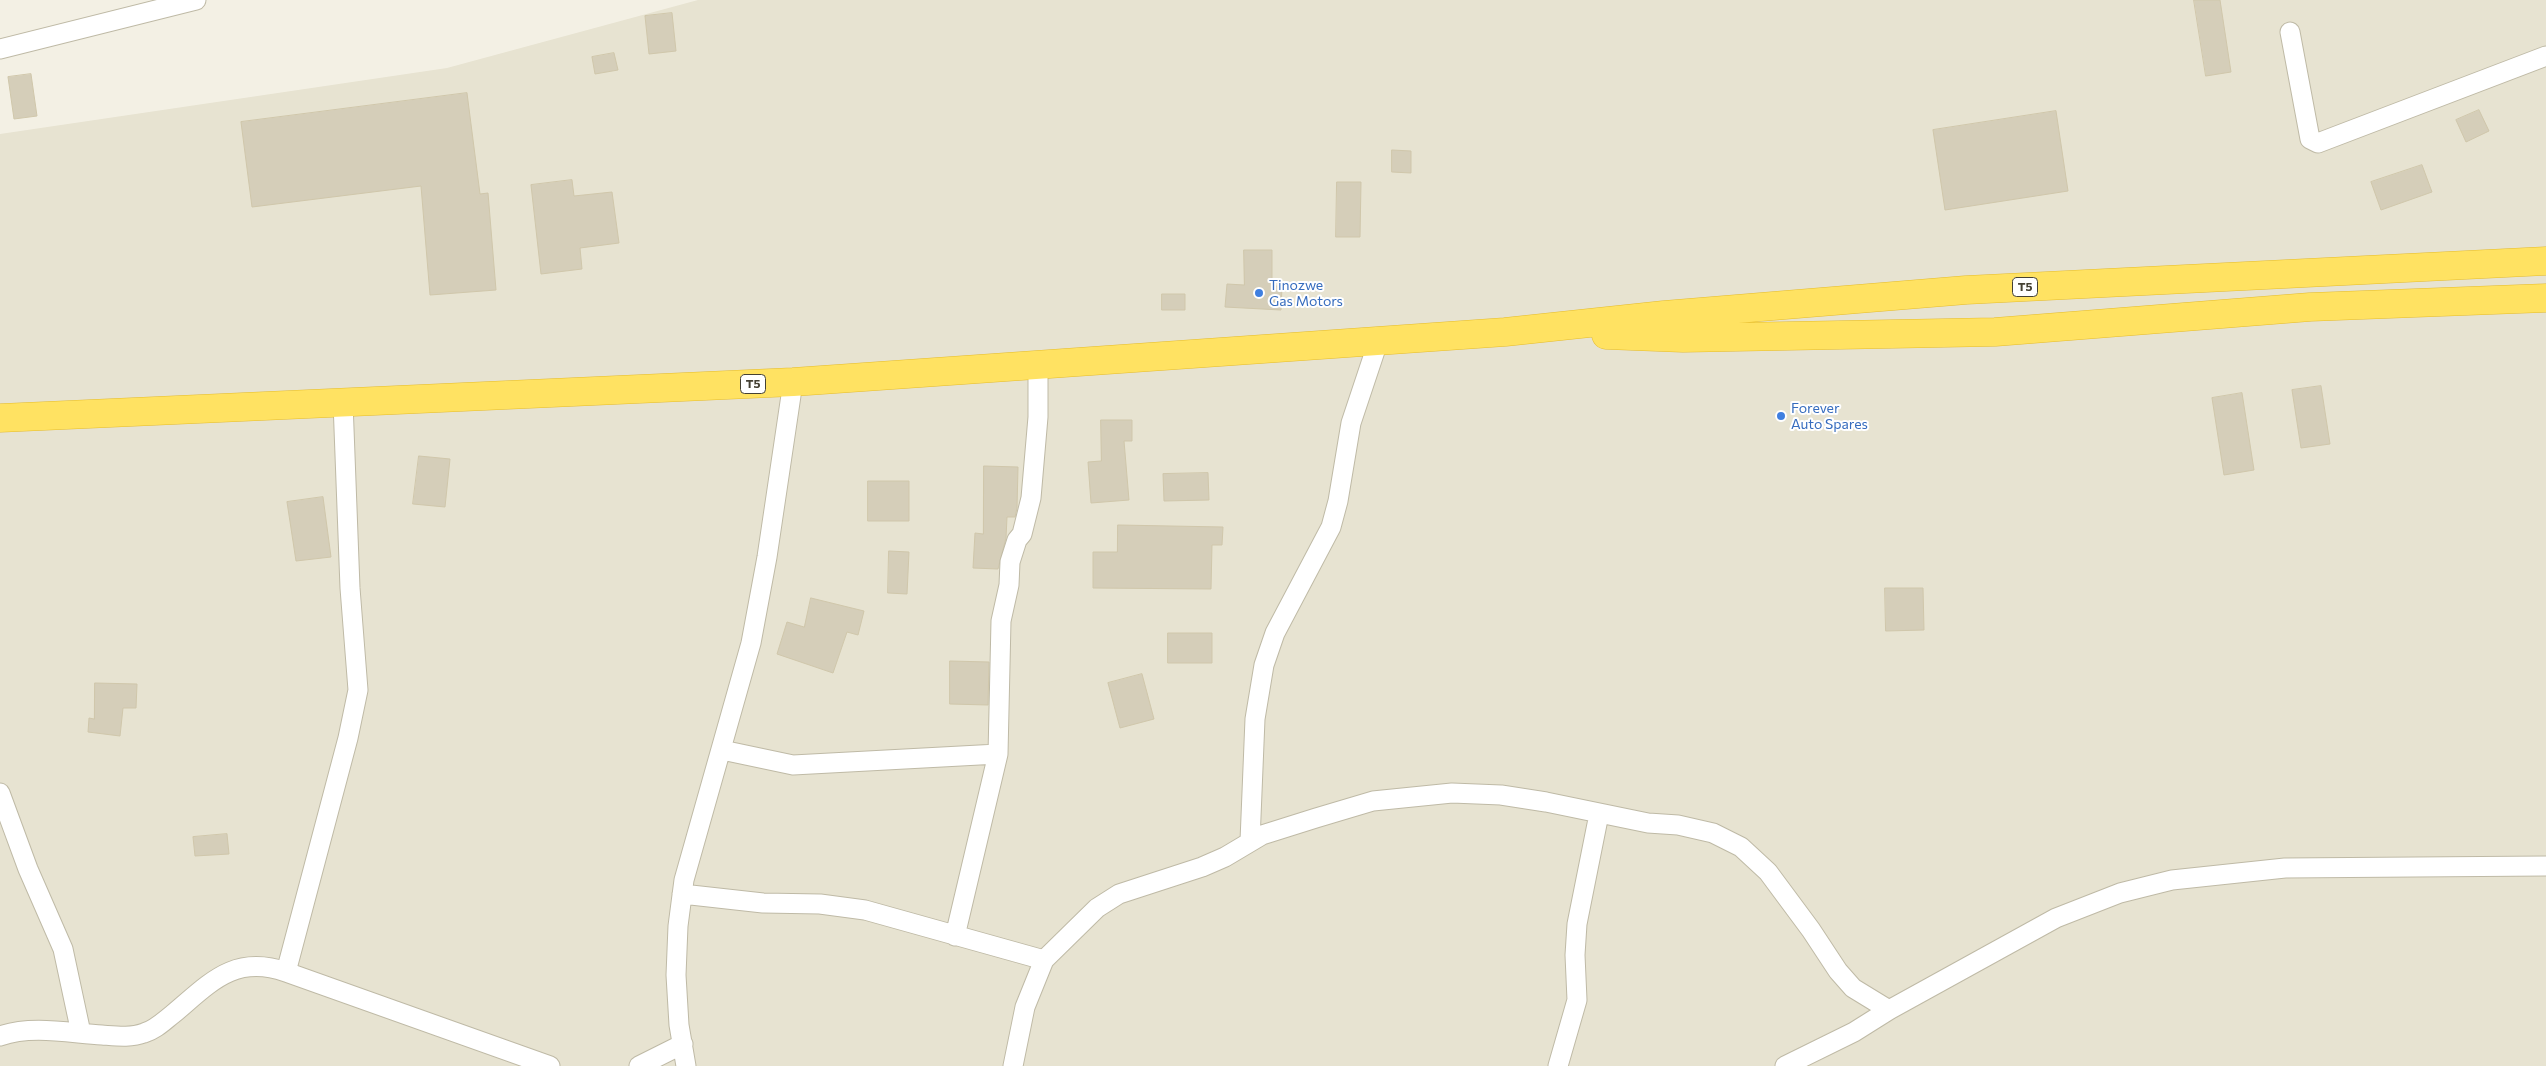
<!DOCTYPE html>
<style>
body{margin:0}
canvas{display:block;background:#f3f0e4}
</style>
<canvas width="2546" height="1066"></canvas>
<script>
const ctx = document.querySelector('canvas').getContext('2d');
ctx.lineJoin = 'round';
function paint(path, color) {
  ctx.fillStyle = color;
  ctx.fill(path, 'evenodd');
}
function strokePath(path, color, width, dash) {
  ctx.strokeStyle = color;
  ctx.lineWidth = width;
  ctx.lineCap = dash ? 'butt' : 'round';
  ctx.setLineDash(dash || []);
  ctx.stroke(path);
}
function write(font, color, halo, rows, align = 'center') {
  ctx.font = font + ' Commissioner,sans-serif';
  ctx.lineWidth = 4;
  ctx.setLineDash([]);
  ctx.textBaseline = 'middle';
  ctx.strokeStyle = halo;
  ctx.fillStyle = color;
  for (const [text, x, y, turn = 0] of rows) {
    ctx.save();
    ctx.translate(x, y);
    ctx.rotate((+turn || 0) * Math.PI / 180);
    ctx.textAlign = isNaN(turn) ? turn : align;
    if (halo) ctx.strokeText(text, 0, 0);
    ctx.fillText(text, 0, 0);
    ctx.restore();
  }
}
paint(new Path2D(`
 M698,0H2546V1066H0V134L447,68Z`), '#e7e3d1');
const building = new Path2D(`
 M2194,0H2220L2231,72L2206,76Z
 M672,13L676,51L649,54L645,16Z
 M614,53L618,70L595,74L592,57Z
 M31,74L37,116L14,119L8,77Z
 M467,93L480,194L488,193L496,290L430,295L421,186L252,207L241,122Z
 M2479,110L2489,131L2466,142L2456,120Z
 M2056,111L2068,191L1945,210L1933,130Z
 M1392,150L1411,151V173L1392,172Z
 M2422,165L2432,192L2381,210L2371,182Z
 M572,180L574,196L612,192L619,243L580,248L582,269L541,274L531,185Z
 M1337,182H1361L1360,237H1336Z
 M1244,250H1272V286H1282L1281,310L1225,307L1227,284L1244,285Z
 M1162,294H1185V310H1162Z
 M2321,386L2330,444L2301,448L2292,390Z
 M2242,393L2254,470L2224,475L2212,398Z
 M1101,420H1132V441H1124L1129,500L1091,503L1088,462L1101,461Z
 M419,456L450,459L445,507L413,504Z
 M984,466L1018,467L1017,508L1015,517H1007L1006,538L998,569L973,568L975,533L983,534Z
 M1208,473L1209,500L1164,501L1163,474Z
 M868,481H909V521H868Z
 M323,497L331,557L296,561L287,502Z
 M1118,525L1223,527L1222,545H1212L1211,589L1093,588V552H1117Z
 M889,551L909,552L907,594L888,593Z
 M1885,588H1923L1924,630L1886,631Z
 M811,598L864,611L858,635L847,632L833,673L777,654L787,622L804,627Z
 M1168,633H1212V663H1168Z
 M950,661L989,662L988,705L950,704Z
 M1142,674L1154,719L1120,728L1108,683Z
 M95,683L137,684L136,708H123L120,736L88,732L89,718L94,719Z
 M227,834L229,854L195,856L193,837Z`);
paint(building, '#d5ceb9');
strokePath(building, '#d0c7ab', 1);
const street = new Path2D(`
 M2290,32L2310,139L2318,143L2546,56
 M0,49L196,0
 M722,750L793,765L998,754
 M0,793L28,869L63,949L81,1033
 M1250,841L1255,719L1264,665L1275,633L1331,527L1338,501L1351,423L1378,342
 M682,894L763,903L820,904L865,910L1044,960
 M955,936L998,754L1001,621L1009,585L1010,562L1017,540L1022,534L1031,498L1038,417V364
 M286,972L348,738L358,690L350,588L343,402
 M0,1036C32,1025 69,1033 102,1035C116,1036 131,1038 144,1033C155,1030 164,1021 173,1014C210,983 234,954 286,972L550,1066
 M639,1066L683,1044
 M686,1066L679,1025L676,975L678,926L684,880L751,643L767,557L793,382
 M1013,1066L1025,1007L1044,960L1097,908L1119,894L1202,867L1225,857L1262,835L1316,818L1373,801L1452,793L1501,795L1546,802L1648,823L1678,825L1713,833L1741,847L1768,872L1811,930L1838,971L1853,988L1889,1010
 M1558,1066L1577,1000L1575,955L1577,924L1599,814
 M1785,1066L1854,1032L1889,1010L2056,918L2120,893L2172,880L2285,868L2546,866`);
const highway = new Path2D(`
 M1606,335L1683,338L1995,332L2310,307L2546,298
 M0,418L793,382L1505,332L1664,315L1966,290L2546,261`);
strokePath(street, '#bfbaa6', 21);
strokePath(highway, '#e5bc2c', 29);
strokePath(street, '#fff', 19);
strokePath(highway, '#ffe262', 28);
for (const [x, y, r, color] of [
 [1259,293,5,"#3f7fe0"],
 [1781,416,5,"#3f7fe0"]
]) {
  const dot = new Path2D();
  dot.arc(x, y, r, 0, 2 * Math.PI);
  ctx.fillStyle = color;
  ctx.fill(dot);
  strokePath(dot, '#fff', 2);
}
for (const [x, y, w] of [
 [2025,287,25],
 [753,384,25]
]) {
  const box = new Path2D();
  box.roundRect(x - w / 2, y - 9.5, w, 19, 4);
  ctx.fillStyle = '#fff';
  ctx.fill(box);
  strokePath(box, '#454133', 1);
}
write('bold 12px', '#454133', null, [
 ["T5",2025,287],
 ["T5",753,384]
]);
write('14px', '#366cbe', '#fff', [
 ["Tinozwe",1269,285],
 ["Gas Motors",1269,301],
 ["Forever",1791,408],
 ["Auto Spares",1791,424]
], 'left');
</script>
